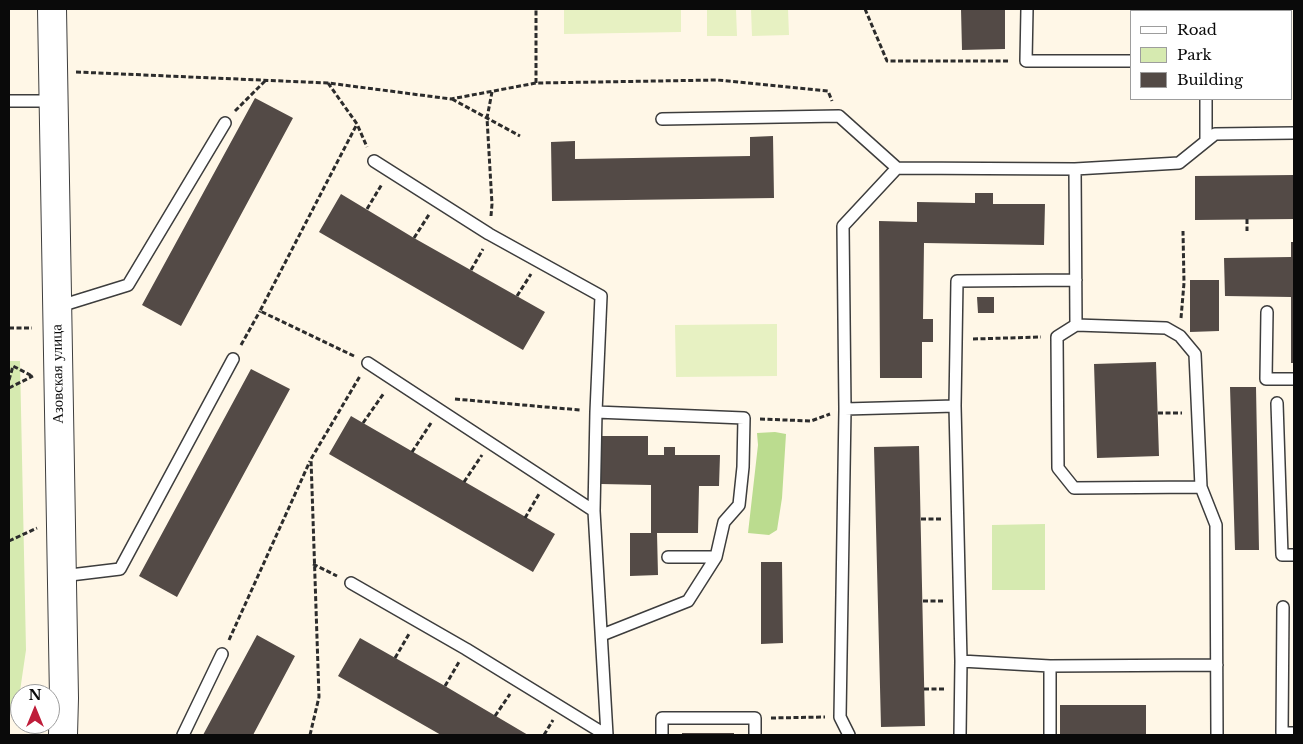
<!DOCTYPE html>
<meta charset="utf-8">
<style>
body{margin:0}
#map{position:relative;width:1303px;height:744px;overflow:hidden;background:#fff7e7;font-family:"Libre Baskerville",serif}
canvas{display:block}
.frame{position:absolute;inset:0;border:10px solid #0a0a0a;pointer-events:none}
.legend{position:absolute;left:1130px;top:10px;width:162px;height:90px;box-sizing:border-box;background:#fff;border:1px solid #9d9d9d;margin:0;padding:6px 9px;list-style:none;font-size:15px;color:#0a0a0a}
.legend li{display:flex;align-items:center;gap:10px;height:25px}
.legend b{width:25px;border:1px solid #9d9d9d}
.north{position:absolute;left:10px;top:684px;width:50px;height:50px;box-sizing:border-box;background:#fff;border:1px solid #9d9d9d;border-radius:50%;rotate:0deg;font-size:14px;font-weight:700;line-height:20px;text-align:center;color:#0a0a0a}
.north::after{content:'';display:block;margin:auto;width:18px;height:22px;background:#bf1d3a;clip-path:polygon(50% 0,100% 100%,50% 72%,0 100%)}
</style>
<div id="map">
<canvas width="1303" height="744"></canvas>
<div class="frame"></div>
<ul class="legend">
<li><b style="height:6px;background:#fff"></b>Road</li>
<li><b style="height:14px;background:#d6eab0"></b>Park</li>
<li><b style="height:14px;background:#534a46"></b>Building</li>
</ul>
<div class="north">N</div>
</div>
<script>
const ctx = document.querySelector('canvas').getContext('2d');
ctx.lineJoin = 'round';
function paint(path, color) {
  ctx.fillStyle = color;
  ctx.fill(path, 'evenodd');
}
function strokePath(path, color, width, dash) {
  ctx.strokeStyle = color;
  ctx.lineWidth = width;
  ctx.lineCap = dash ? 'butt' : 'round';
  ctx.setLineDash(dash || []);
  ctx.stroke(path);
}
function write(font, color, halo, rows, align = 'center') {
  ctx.font = font + ' "Libre Baskerville",serif';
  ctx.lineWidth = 5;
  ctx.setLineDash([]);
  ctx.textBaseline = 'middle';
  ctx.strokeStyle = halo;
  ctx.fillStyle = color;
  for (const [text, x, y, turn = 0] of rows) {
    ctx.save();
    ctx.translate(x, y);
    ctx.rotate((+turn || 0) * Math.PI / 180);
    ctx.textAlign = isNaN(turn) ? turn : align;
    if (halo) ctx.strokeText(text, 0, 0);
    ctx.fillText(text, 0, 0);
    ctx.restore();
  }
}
paint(new Path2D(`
 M9,361H20L26,650L20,691L9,713Z
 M1045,524V590H992V525Z`), '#d6eab0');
paint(new Path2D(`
 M775,432L786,434L782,498L777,530L769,535L748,533L758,445L757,433Z`), '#bbdc8f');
paint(new Path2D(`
 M564,9H681V32L564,34Z
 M707,9H736L737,36H707Z
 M751,9H788L789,35L752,36Z
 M777,324V376L676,377L675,325Z`), '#e7f1c2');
paint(new Path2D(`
 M961,9H1005V49L962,50Z
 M1222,9H1265V11H1222Z
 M255,98L293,118L181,326L142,305Z
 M773,136L774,198L552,201L551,142L575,141V159L750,156V137Z
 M1294,175V219L1195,220V176Z
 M975,193H993V204H1045L1044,245L924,243L923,319H933V342H922V378H880L879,221L917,222V202L975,203Z
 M341,194L414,238L545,312L523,350L319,232Z
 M1291,242H1294V363H1291V297L1225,296L1224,258L1291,257Z
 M1190,280H1219V331L1190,332Z
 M977,297H994V313H978Z
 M1156,362L1159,456L1097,458L1094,364Z
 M251,369L290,389L177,597L139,576Z
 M1230,387H1256L1259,550H1235Z
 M351,416L555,534L533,572L329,454Z
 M601,436H648V455H664V447H675V455H720L719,486H699L698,533H657L658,575L630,576V533H651V485L601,484Z
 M919,446L925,726L881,727L874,447Z
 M761,562H782L783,643L761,644Z
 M257,635L295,656L253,735H203Z
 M360,638L445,686L528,735H441L338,676Z
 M1060,705H1146V735H1060Z
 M682,733H734V735H682Z`), '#534a46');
const service = new Path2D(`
 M1027,9L1026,61H1132
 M1205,9V11
 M1206,99V141
 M9,101H53
 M662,119L839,116L897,168
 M374,161L489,234L601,296L596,412L594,511L607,735
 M1075,169L1076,325L1057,337L1058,468L1074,488L1201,487L1195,354L1180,336L1166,328L1076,325
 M57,307L128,285L225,123
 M1267,312L1266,379H1294
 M368,363L594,511
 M1277,403L1282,555H1294
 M845,409L955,406
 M596,412L744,418L743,467L739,505L724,522L716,557H668
 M1201,487L1216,525L1217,735
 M62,576L120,569L233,359
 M351,583L466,649L606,735
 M1283,607L1282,733H1294
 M602,635L688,601L716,557
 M961,661L1050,666L1217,665
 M1050,666V735
 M183,735L222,654
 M662,735V718H755V735
 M849,735L840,717L845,409L843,226L897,168L1075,169L1179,163L1215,134L1294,133
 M960,735L961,661L955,406L957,281L1076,280`);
const tertiary = new Path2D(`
 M52,9L64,698L63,735`);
strokePath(service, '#3d3d3d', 14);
strokePath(tertiary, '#3d3d3d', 30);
strokePath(new Path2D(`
 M865,9L887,61H1010
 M76,72L328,83L451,99L536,83L717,80L828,91L832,101
 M328,83L357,124L367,147
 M536,83V9
 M452,99L520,136
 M235,111L265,81
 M367,209L382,184
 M491,216L492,204L487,118L492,92
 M1247,219V231
 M414,238L430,213
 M471,270L483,249
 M517,296L531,274
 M1181,318L1184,283L1183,231
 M9,328H32
 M973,339L1041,337
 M241,345L260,311
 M354,356L260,311L357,124
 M9,380L13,366L32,376
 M9,388L33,376
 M455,399L580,410
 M1158,413H1182
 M760,419L811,421L830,414
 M363,423L384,393
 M412,452L431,423
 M464,482L482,455
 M525,518L539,494
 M921,519H943
 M9,541L37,528
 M313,564L337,576
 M923,601H944
 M229,640L310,461
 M395,658L409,634
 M445,686L459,662
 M924,689H946
 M495,716L510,694
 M771,718L825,717
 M310,735L319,697L311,459L360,376
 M544,735L553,720`), '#2c2c2c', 3, [5, 2.5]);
strokePath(service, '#fff', 11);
strokePath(tertiary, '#fff', 28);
write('15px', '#0a0a0a', '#fff', [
 ["Азовская улица",58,374,-91]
]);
</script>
